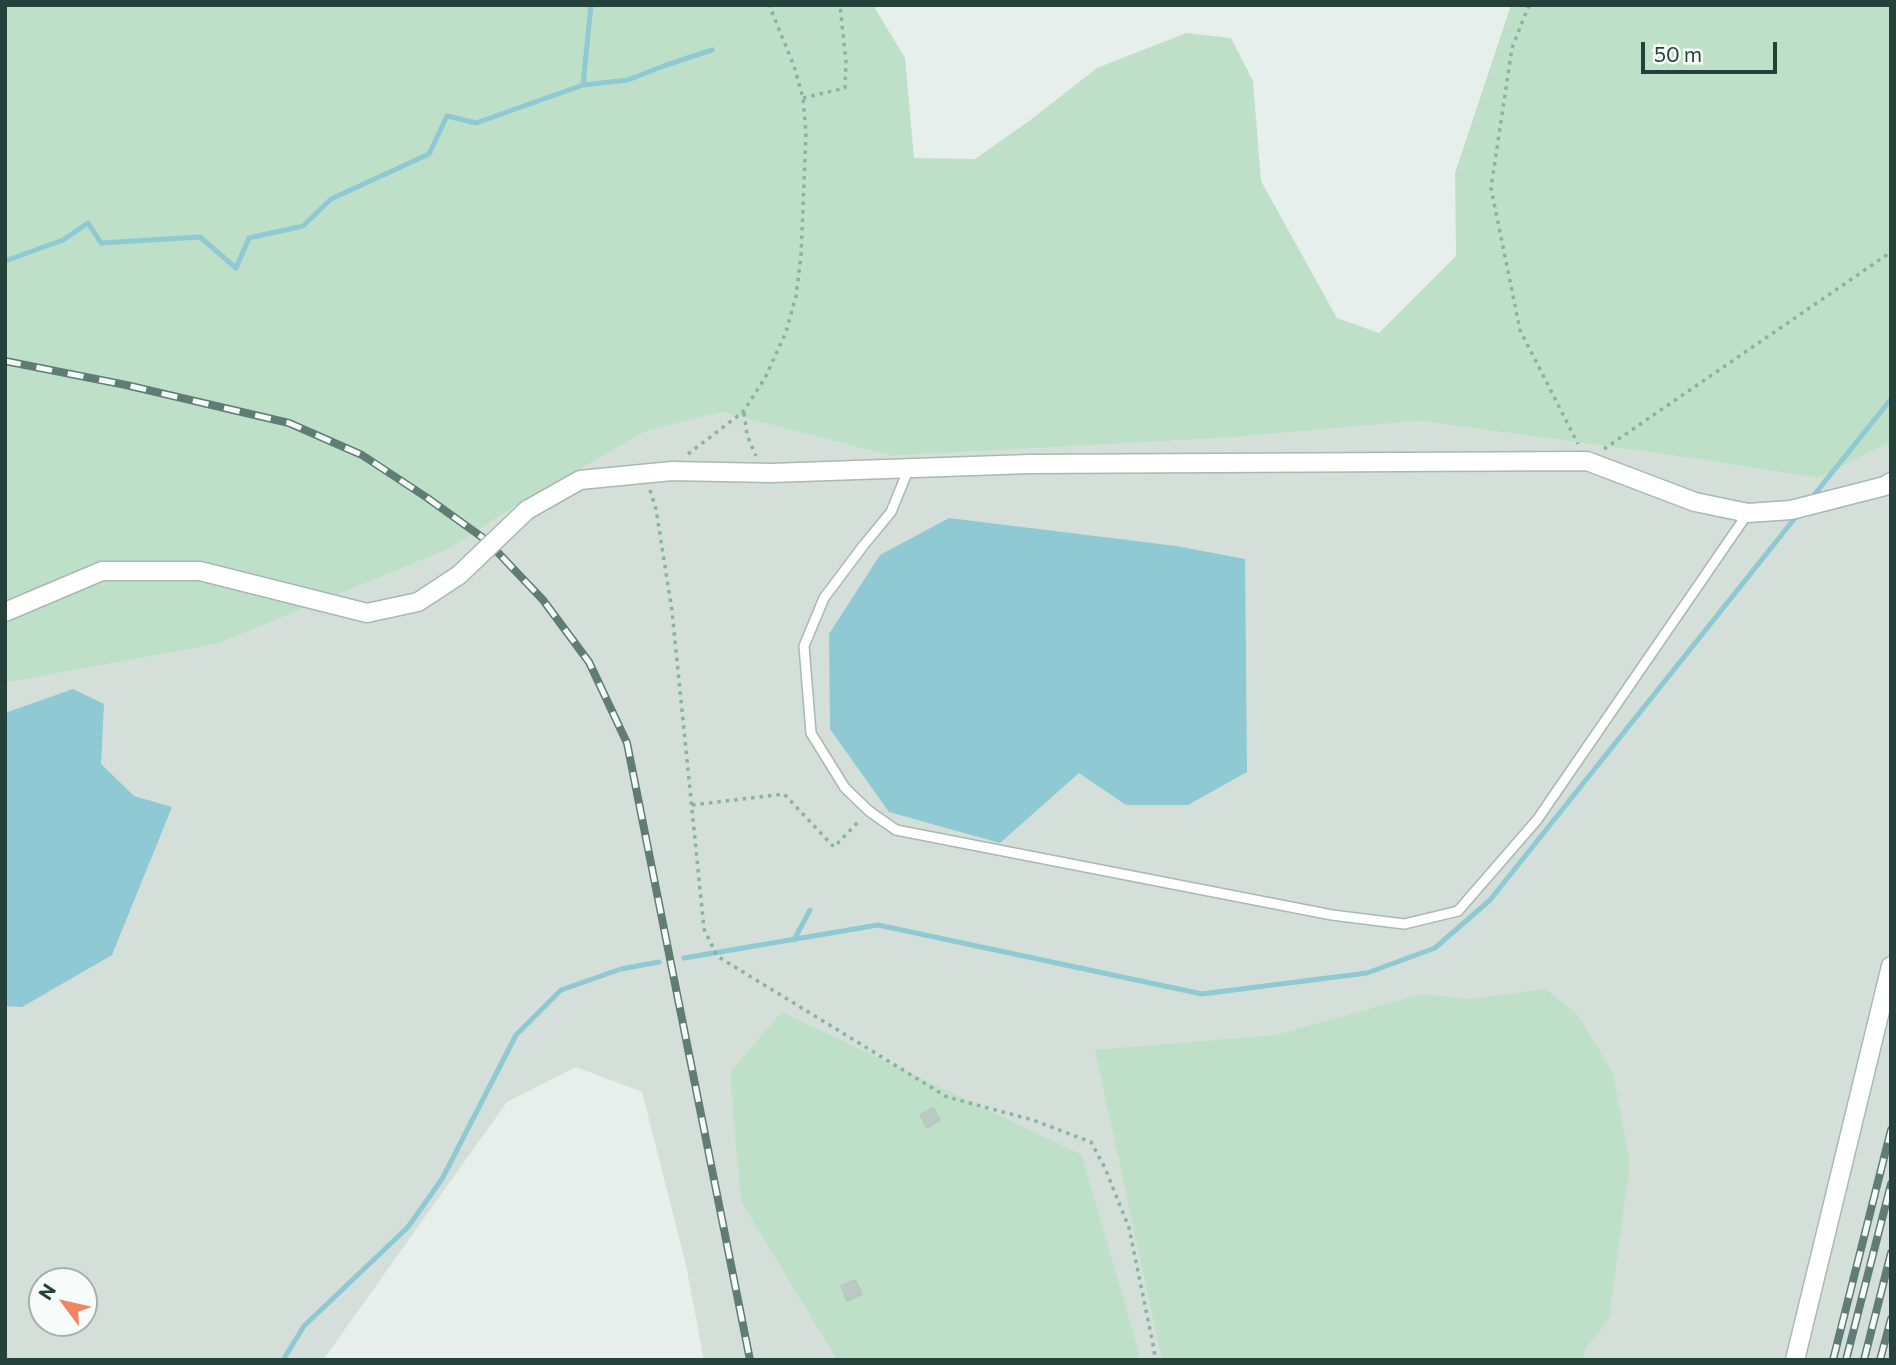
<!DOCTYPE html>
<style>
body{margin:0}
#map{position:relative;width:1896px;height:1365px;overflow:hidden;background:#e6efeb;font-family:Commissioner,sans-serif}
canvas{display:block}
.frame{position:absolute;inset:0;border:7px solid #24423a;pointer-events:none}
.north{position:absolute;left:28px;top:1267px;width:70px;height:70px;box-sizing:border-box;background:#f7fbf9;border:2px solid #a3b1ad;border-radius:50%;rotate:303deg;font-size:19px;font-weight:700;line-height:28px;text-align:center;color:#24423a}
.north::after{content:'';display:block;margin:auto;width:24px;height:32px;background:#f4845f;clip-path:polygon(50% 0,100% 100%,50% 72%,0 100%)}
.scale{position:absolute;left:1641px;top:42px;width:136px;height:32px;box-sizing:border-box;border:4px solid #24423a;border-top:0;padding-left:9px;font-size:21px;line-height:24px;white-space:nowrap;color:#24423a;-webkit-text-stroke:5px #f7fbf9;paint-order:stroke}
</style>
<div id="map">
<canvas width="1896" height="1365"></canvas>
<div class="frame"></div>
<div class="north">N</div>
<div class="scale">50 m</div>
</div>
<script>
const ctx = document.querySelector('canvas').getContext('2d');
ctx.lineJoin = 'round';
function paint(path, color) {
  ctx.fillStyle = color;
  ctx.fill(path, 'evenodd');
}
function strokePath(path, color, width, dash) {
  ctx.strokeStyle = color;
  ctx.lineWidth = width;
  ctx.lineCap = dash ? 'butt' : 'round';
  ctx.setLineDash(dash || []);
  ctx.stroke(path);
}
paint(new Path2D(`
 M721,412L892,456L1225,438L1419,421L1670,455L1818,478L1891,442V1360H1136L1139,1355L1082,1155L741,1202L837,1360H704L686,1265L642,1092L576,1067L507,1102L323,1360H5V683L217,644L449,549L525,500L646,430ZM42,1281H84V1323H42Z`), '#d4dfda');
paint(new Path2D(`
 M5,5H873L905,58L914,158L975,159L1029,121L1097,68L1186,33L1231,38L1253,81L1261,181L1337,318L1379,333L1456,256L1455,173L1511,5H1891V442L1818,478L1670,455L1419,421L1225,438L892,456L721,412L646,431L525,500L449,549L217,644L5,683Z
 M1545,989L1577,1014L1613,1073L1630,1163L1609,1319L1585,1349L1584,1360H1162L1095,1050L1276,1035L1421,994L1470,999Z
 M782,1012L1082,1155L1140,1356L1136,1360H837L741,1202L730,1072Z`), '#bfe0c8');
paint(new Path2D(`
 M949,518L1176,546L1245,559L1247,772L1188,805H1126L1079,773L1000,843L889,812L830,729L829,634L880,555Z
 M73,689L104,704L101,764L134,796L172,807L112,955L22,1007L5,1006V713Z`), '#8ec9d4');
strokePath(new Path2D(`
 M583,85L628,80L666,65L712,50
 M5,261L63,240L88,223L101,243L200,237L236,268L249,238L303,226L331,199L429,154L447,116L476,123L583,85L591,5
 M1810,500L1891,399
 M794,940L810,910
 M684,958L878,925L1202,994L1367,973L1435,948L1490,900L1799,513
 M283,1360L304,1326L408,1227L442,1179L516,1035L561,990L621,969L659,962`), '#8ec9d4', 5);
const building = new Path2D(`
 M933,1108L940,1120L927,1128L920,1115Z
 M855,1280L862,1294L847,1301L841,1286Z`);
paint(building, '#bbcac4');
strokePath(building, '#b8c9c2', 2);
const service = new Path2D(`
 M909,468L891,512L863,546L824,598L804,646L811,733L845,788L869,811L896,830L1332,915L1404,924L1458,911L1537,820L1748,513`);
const minor = new Path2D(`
 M527,510L580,480L672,471L771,473L1030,464L1587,461L1695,502L1748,513L1791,510L1885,486L1891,482
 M5,612L102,571H200L367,613L418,602L459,575
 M1795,1360L1891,966`);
strokePath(service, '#a8b8b2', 12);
strokePath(minor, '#a8b8b2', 21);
strokePath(new Path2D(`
 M1529,5L1512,48L1491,188L1520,330L1578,444
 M803,98L845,88L846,62L840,5
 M744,413L747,435L756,456
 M1604,449L1891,252
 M688,454L743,412L765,378L786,332L796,296L801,256L806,133L803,98L794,66L769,5
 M650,490L656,509L672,611L704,929L717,956L947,1097L1033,1120L1091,1142L1105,1168L1129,1228L1154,1349L1155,1360
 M692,805L784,794L834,847L860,820`), '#86b3a5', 3.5, [3.5, 5]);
strokePath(service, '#fff', 9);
strokePath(minor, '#fff', 18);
const rail = new Path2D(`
 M5,361L126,385L289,423L362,455L426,497L486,540L543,600L589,662L627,743L750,1360
 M1833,1360L1891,1130
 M1846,1360L1891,1184
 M1864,1360L1891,1253
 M1880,1360L1891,1319`);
strokePath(rail, '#5f7d75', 8);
strokePath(rail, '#f7fbf9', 5, [16]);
const minorBridge = new Path2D(`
 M459,575L527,510`);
strokePath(minorBridge, '#a8b8b2', 21, []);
strokePath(minorBridge, '#fff', 18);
</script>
